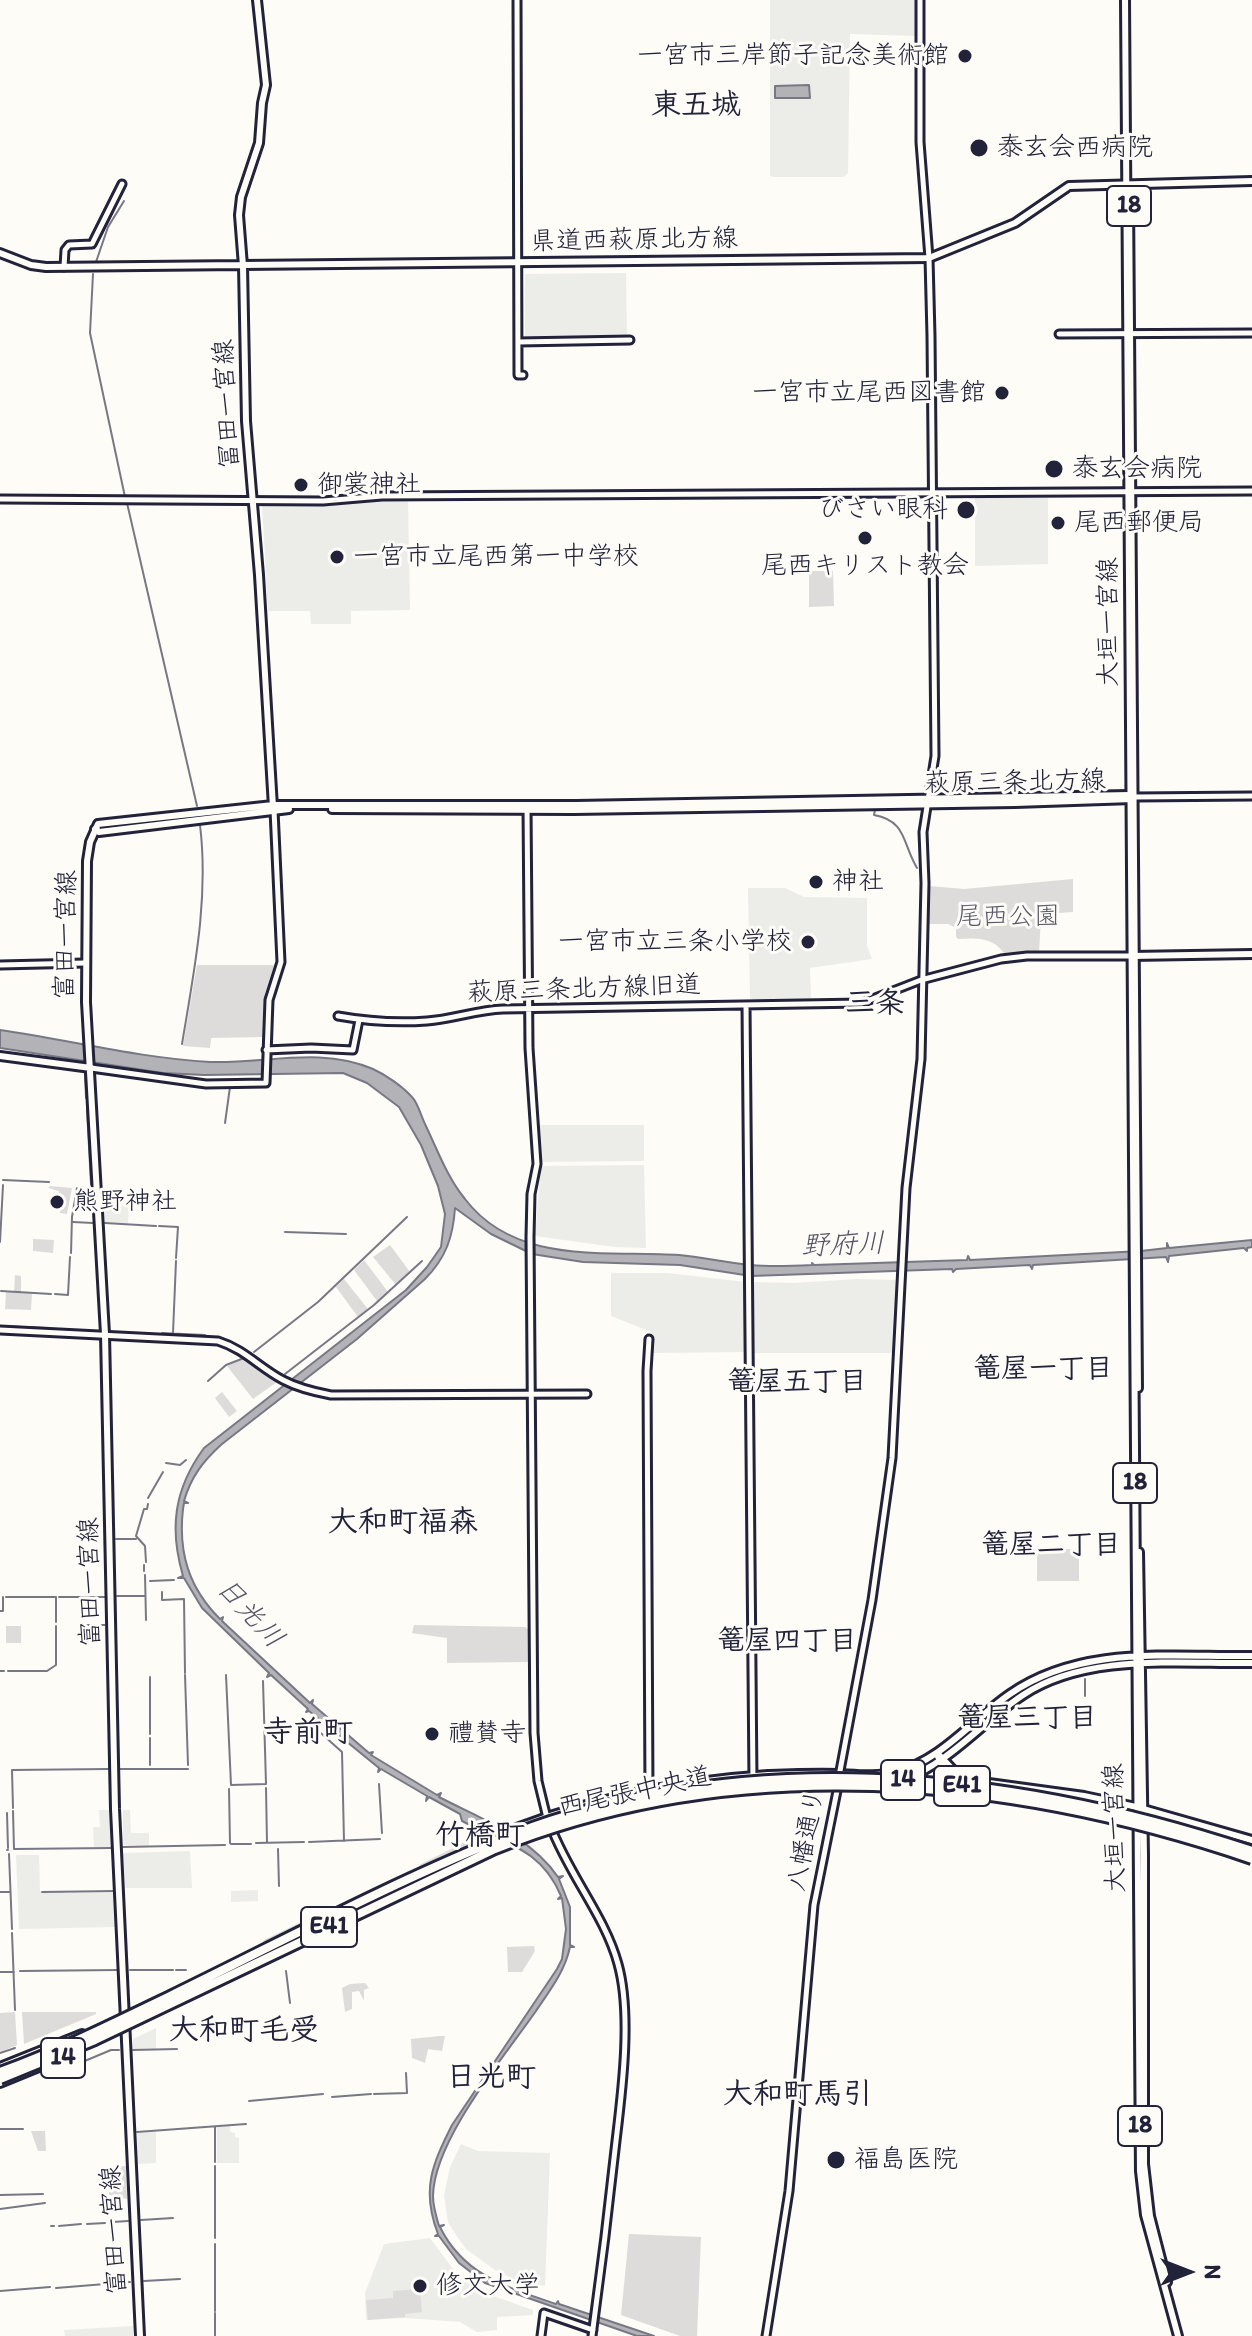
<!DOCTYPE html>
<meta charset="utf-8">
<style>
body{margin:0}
#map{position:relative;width:1252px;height:2336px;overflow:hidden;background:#fdfcf7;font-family:Itim,sans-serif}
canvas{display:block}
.north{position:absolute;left:1148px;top:2232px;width:80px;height:80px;-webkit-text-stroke:6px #fdfcf7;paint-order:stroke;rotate:90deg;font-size:22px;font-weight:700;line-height:32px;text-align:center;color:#22223b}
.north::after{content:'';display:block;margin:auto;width:28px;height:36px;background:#22223b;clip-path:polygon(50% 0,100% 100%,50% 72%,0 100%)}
</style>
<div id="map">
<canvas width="1252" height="2336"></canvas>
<div class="north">N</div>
</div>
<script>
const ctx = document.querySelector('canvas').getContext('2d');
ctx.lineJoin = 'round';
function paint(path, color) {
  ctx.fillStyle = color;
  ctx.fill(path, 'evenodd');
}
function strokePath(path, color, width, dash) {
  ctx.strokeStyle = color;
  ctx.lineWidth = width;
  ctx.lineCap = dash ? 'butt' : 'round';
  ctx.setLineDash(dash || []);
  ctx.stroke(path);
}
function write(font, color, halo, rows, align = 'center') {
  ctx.font = font + ' Itim,"Klee One",sans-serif';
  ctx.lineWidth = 6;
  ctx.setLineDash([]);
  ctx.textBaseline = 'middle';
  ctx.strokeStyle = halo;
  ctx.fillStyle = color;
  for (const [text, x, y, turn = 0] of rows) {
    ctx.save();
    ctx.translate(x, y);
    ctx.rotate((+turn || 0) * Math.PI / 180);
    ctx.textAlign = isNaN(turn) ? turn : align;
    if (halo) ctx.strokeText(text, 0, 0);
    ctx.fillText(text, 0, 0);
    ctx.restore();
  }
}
paint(new Path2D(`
 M770,0H916V36L850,34L848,173L844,177H773L770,175Z
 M626,273L627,338L525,340V274Z
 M975,498H1048V564L975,566Z
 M383,500H408L410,610L351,611V624H311L310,611H268L262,504L324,505Z
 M748,888H785L804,897L867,898V946L872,959L810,968L811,998L806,1000H753L750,998Z
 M539,1125H644V1161L540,1162Z
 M644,1165L646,1248L615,1247L535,1236L541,1166Z
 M104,1205L129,1206L128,1223L105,1222Z
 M611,1273H667L746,1282L747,1352L650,1353L652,1338L649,1331L611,1316Z
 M858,1279L897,1280L894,1353H752V1282L793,1283Z
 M99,1810H110L112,1847H94L93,1827H100Z
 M123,1810H130L131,1833H149V1846L123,1845Z
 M190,1851L192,1888H125L123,1853Z
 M16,1855H39L40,1892L114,1891L115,1927L19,1929Z
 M258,1890V1901L231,1902V1891Z
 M156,2028V2050L132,2049L133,2039Z
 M230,2126V2132L235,2133V2137L239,2138V2163H217V2127Z
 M156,2132V2163L138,2164L137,2133Z
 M461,2144L478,2151L550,2153L545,2286L513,2279L495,2270L466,2249L456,2235L448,2222L444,2196L450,2167Z
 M430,2238L456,2273L479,2291L533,2310V2315L497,2317V2330L477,2332L460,2322L406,2318L366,2320L365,2293L384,2244Z
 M133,2326V2336H65L64,2330Z`), '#ecece9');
paint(new Path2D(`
 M809,571H833L834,606L809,607Z
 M1073,879V912L1046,914L1041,917L1039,952L1004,953C992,937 977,938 958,939L956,937V928L948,924H927L929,886L964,889Z
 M197,965H274L265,995L263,1037L211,1038L210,1048L183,1046Z
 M50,1186L72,1188L67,1214L60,1213L59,1191L48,1188Z
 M33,1239L54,1240L53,1253L33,1251Z
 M390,1245L410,1272L396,1285L373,1257Z
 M364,1260L388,1292L377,1301L354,1270Z
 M15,1275L21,1276V1293H32L31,1310L5,1309L6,1292H14Z
 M344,1279L368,1309L358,1317L336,1287Z
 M245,1358L277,1382L253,1399L227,1366Z
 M222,1392L237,1411L229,1417L215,1398Z
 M1037,1549H1079V1581H1037Z
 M414,1625L525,1627L528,1629L529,1662L447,1663V1638L412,1633Z
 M6,1626H21V1643H6Z
 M471,1839L479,1843L419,1871L418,1868L421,1864Z
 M324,1911L331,1913L261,1946L264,1940Z
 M534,1946L535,1951L522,1972H508L507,1947Z
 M365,1983L369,1988L364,1990V2001L359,1991L352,1992V2009L345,2012L342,1988L350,1984Z
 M15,2012L17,2045L0,2052V2013Z
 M22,2012H96V2014L24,2044Z
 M440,2036H445L442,2051L428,2049L425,2063L412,2058L411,2039Z
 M31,2131H45L46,2151H38Z
 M126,2166L127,2199L109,2195L108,2167Z
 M629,2234L701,2237L697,2336H680L621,2315Z
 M420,2289L422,2312L405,2314V2317L368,2320L366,2300L393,2298V2291Z`), '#dddcdb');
const water = new Path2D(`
 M809,85L810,98H775V86Z
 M0,1030C70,1040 139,1058 210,1062C264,1064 321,1046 373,1069C386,1075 402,1086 412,1097C418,1103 421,1116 425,1124C437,1149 447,1177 465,1199C516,1266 606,1250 679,1255C703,1257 727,1263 751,1265C771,1267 792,1266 812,1265V1263L814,1265L967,1260L968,1256L970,1260L1141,1251L1167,1248V1243L1169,1248L1252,1240V1247L1247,1248V1251L1244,1248L1169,1256L1168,1262L1166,1257L1033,1265L1032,1269L1030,1265L956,1269L953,1272L952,1269L751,1276L680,1265L583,1262L532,1254L491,1234L455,1208C453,1237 446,1258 425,1279L357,1339L222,1444C203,1461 191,1477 184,1501L188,1503H184L183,1509C178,1553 189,1588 220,1619L223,1617L222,1621L310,1703L313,1700L312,1704L369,1753L373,1752L371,1755L437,1795L441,1793L439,1797C481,1819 530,1836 558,1877L563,1876L559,1879L570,1907V1945L574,1947H570C565,1971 550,1990 536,2011C504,2057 434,2140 433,2196C433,2206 436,2216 439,2226L444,2225L440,2227C464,2276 509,2288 556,2304L558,2301L559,2304L654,2336H637L485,2283L459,2263L439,2236H435L438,2234C421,2190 432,2165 452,2125L557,1969L562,1959L566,1929L562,1898L558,1899L561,1896C541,1848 505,1844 462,1821L460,1814L429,1797L426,1801L427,1796L381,1769L378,1772L379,1768L309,1711L306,1712L308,1709L271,1675L267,1677L269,1673L202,1608L184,1578H178L183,1576C169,1528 174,1489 204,1448L406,1290L427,1267L441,1247L445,1214L438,1186L421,1145L399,1107L367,1083L343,1073L204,1075L163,1073L0,1048Z`);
paint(water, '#b2b2b7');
strokePath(water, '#787885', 2);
strokePath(new Path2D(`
 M96,262L108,227L124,201
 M93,274L90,333L125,497
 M127,503L197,806
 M875,810L874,815C907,821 902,843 917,868
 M182,1044C194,971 209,899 200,825
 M85,1073L86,1098
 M87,1109L91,1184
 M225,1123L230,1087
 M3,1180L49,1182
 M73,1222L93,1223
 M105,1223L156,1226
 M159,1226L178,1227L176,1258
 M285,1232L346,1234
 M0,1242L3,1185
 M71,1253L72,1217L77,1188
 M1,1291L51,1294
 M55,1294L68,1295L70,1257
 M0,1326L46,1328
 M162,1333L205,1335
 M173,1333L176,1261
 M254,1352L318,1302L407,1217
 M285,1374L374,1305L422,1261
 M208,1381L226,1365L244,1358
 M166,1463L180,1465L186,1460
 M148,1498L163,1472
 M116,1539H136
 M146,1562L145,1546L136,1536L144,1509H147L148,1504
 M144,1565V1571
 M145,1575L146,1620
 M150,1581L174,1580
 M162,1592V1600L184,1599L185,1673
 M117,1596H144
 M6,1597H56V1622
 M59,1597H105
 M0,1611H3V1597
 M82,1625H105
 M0,1671H4
 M8,1671H47L56,1665V1626
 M185,1675L188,1765
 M226,1675L231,1785L266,1784L263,1681
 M150,1677V1734
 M1085,1696V1679
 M303,1716V1717
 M304,1718L342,1752L344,1841
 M150,1738V1765
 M120,1769H188
 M379,1784L382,1833
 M266,1788L267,1843
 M229,1789L230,1843
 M13,1808L12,1770L108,1769
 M13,1811L14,1849L111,1848
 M7,1813L8,1848
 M309,1842L380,1839
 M256,1843L304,1842
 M231,1844H251
 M123,1847L225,1845
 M278,1849L279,1886
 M7,1850H8
 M9,1854L12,1929
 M0,1892H10
 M42,1892L114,1891
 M12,1933L15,2010
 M130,1970H173
 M176,1970H186
 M20,1971L117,1970
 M286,1971L290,2003
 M0,1972H14
 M133,2050L177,2049
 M0,2053L15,2048
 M56,2073L111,2050H119
 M374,2094L407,2093L406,2073
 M332,2097L371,2094
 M249,2101L323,2094
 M215,2127V2162
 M0,2129H23
 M137,2132L246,2124
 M0,2195L43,2194
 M0,2209L45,2203
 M141,2220L173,2218
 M113,2222L128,2221
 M87,2224L105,2223
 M51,2226H54
 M59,2226L81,2224
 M215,2238V2166
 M144,2281L180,2279
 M56,2288L130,2282
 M0,2291L50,2287
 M215,2311V2244
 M215,2313V2336`), '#787885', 2);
const tertiary = new Path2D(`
 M517,0L518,375H523
 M64,267L65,250L69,245L92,244L122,184
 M1059,334L1252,333
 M518,342L630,340
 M0,499L323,501L382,496L1252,491
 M1135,797L1252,796
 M527,806L529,1048L537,1164L531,1194L530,1237L534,1733L538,1781L547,1818
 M0,965L85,963
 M746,1005L753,1780
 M338,1016C366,1021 399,1023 427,1021C453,1019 477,1010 503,1009L862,1003L921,980L1001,959L1027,956H1131
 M266,1050L311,1048L353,1050L359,1020
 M91,1068L206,1084L266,1083L269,1000L281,962L274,810
 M0,1330L218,1341C244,1349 260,1368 283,1380C298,1388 315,1392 331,1395L587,1394
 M839,1776L872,1600L892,1458L906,1188L921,1059L925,883L923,832L935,756L931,336L929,258L920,142V0
 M649,1794L647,1371L649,1339
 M551,1827C569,1875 605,1916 618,1964C632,2014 622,2091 616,2141C609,2206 601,2271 592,2336
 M541,2336L544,2313L593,2330
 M766,2336L789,2191L814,1905L838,1786`);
const secondary = new Path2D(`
 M257,0L266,85L262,103L259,143L241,197L239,215L243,266L246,421L259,575L273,807
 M0,253L31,265L46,267L929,258L1015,223L1069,186L1252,181
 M332,809L574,810L1015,803L1133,799
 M95,829L99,832L289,809
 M1131,956L1252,954
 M0,1056L91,1068
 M937,1754C941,1765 951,1778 962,1783
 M940,1756L957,1774L967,1780L1084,1796L1136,1807L1252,1840
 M1076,1801L1181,1825L1246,1846
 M140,2336L115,1809L105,1334L86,1002L87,861L90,842L98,824L273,805H576L1130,795L1134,797`);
const primary = new Path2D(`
 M1125,0L1140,2171L1145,2215L1178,2336
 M1129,196L1138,1388
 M1139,1552L1144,1855V2164L1150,2216L1167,2282
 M903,1780C951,1762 982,1722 1023,1695C1086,1653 1179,1664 1252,1663
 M485,1841C574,1802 672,1781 768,1775C793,1774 817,1773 841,1774C859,1775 878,1777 896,1772C942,1760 972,1720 1010,1694C1081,1645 1170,1657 1252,1656
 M0,2067L82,2034
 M0,2083L78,2051`);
strokePath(tertiary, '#22223b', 11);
strokePath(secondary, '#22223b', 12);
strokePath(primary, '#22223b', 12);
strokePath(tertiary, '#fdfcf7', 5);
strokePath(secondary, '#fdfcf7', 6);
strokePath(primary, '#fdfcf7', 6);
const motorwayBridge = new Path2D(`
 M0,2072C58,2051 114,2023 170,1996C277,1944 383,1887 493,1842C735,1742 1009,1770 1252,1851
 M0,2079L95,2040L495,1849C738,1751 1008,1776 1252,1859`);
strokePath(motorwayBridge, '#22223b', 14, []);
strokePath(motorwayBridge, '#fdfcf7', 8);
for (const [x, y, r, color] of [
 [965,56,8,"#22223b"],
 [979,148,10,"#22223b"],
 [1002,393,8,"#22223b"],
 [1054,469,10,"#22223b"],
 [301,485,8,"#22223b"],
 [966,510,10,"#22223b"],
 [1058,523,8,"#22223b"],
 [865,538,8,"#22223b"],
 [337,557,8,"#22223b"],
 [816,882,8,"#22223b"],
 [808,942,8,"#22223b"],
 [57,1202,8,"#22223b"],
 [432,1734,8,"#22223b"],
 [836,2160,10,"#22223b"],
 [420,2286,8,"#22223b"]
]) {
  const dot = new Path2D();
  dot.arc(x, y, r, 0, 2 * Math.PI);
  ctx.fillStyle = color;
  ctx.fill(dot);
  strokePath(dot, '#fdfcf7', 3);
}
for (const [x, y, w] of [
 [1129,206,44],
 [1135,1483,44],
 [903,1780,44],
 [962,1786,56],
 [329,1927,56],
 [63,2058,44],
 [1140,2126,44]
]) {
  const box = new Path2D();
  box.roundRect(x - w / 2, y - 20, w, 40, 6);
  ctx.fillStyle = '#fdfcf7';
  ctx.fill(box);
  strokePath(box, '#22223b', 2);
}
write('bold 24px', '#22223b', null, [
 ["18",1129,206],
 ["18",1135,1483],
 ["14",903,1780],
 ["E41",962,1786],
 ["E41",329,1927],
 ["14",63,2058],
 ["18",1140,2126]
]);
write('26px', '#22223b', '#fdfcf7', [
 ["一宮市三岸節子記念美術館",949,56,"right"],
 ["泰玄会西病院",997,148],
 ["一宮市立尾西図書館",986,393,"right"],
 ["泰玄会病院",1072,469],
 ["御裳神社",317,485],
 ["びさい眼科",948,510,"right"],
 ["尾西郵便局",1074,523],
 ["一宮市立尾西第一中学校",353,557],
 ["尾西キリスト教会",865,566,"center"],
 ["神社",832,882],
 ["一宮市立三条小学校",792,942,"right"],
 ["熊野神社",73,1202],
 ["禮賛寺",448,1734],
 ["福島医院",854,2160],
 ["修文大学",436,2286]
], 'left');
write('26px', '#22223b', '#fdfcf7', [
 ["県道西萩原北方線",634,241,-1],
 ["冨田一宮線",228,404,-93],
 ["大垣一宮線",1109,622,-90],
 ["萩原三条北方線",1015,783,-1],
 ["富田一宮線",67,935,-89],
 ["萩原三条北方線旧道",584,990,-2],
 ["富田一宮線",91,1582,-91],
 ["西尾張中央道",635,1793,-12],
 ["大垣一宮線",1116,1828,-91],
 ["八幡通り",807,1840,-79],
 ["富田一宮線",115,2230,-93]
]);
write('26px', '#5a5a6b', '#fdfcf7', [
 ["尾西公園",1008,917]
]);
write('italic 28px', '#545466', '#fdfcf7', [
 ["野府川",843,1246,-2],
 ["日光川",249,1614,47]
]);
write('bold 28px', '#22223b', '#fdfcf7', [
 ["篭屋一丁目",1043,1370],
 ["篭屋五丁目",797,1383],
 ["篭屋二丁目",1051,1546],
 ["篭屋四丁目",787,1642],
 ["篭屋三丁目",1027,1719]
]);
write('bold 30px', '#22223b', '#fdfcf7', [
 ["東五城",696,106],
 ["三条",875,1004],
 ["大和町福森",403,1523],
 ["寺前町",308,1733],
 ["竹橋町",480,1836],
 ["大和町毛受",244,2031],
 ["日光町",491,2078],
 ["大和町馬引",798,2095]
]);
</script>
